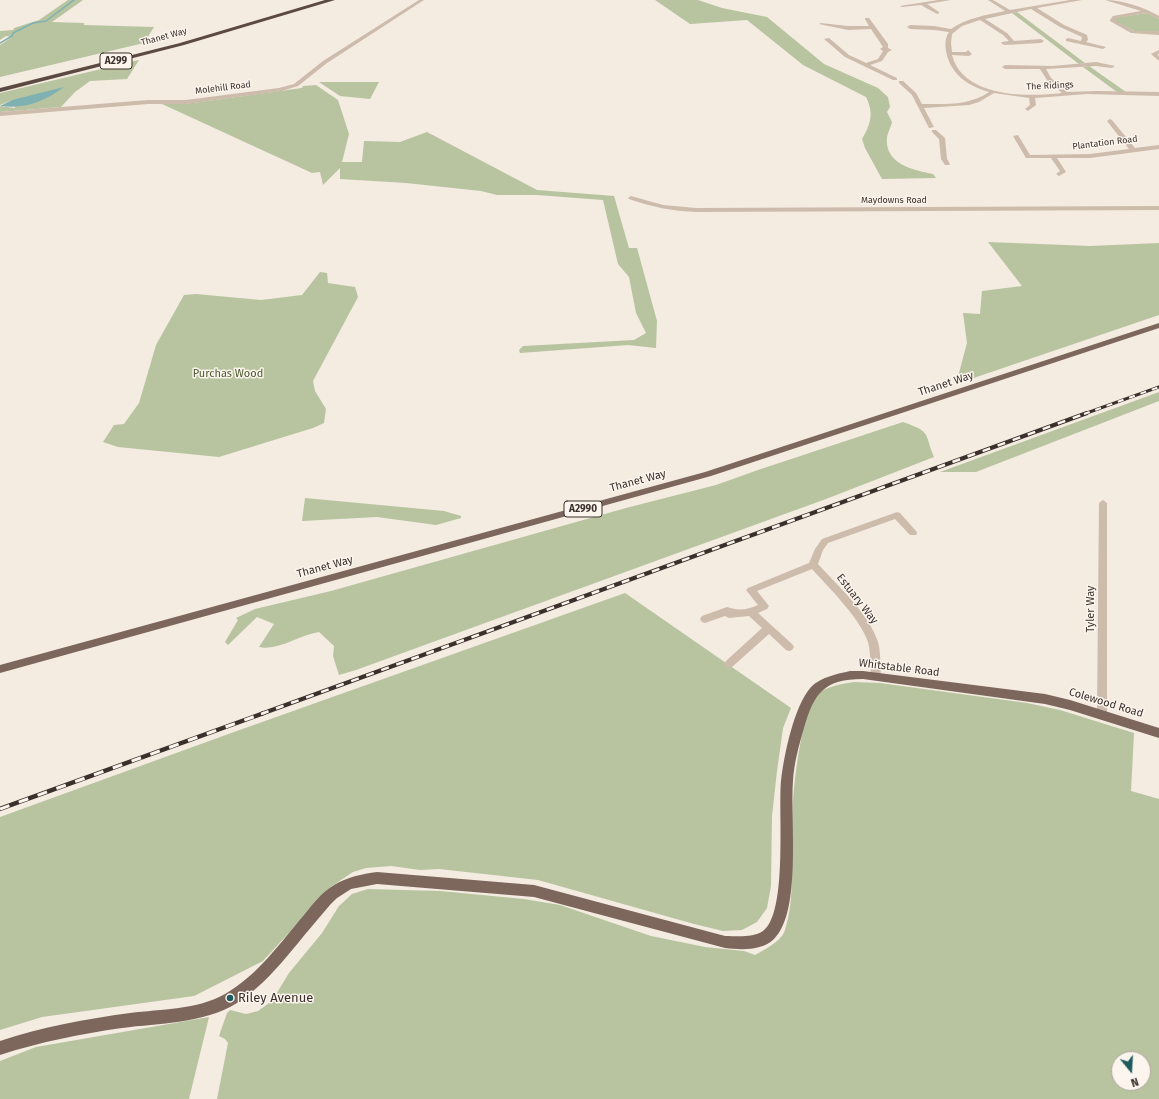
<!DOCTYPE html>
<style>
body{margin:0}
#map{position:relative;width:1159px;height:1099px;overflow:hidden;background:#f4ebe1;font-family:"Fira Sans",sans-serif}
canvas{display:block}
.north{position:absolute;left:1111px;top:1051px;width:40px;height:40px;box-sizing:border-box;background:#fbf5ee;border:1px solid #aea6a0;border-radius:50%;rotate:162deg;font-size:11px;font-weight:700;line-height:16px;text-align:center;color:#3b302b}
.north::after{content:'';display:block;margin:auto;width:14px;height:18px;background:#1f5a5e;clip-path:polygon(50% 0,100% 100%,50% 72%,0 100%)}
</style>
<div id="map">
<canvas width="1159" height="1099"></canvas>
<div class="north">N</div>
</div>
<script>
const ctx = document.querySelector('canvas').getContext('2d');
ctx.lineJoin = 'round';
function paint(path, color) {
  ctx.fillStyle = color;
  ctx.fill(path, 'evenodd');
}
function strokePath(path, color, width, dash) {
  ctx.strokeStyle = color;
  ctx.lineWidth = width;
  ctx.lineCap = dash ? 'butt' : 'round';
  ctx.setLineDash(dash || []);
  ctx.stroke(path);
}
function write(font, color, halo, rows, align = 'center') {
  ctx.font = font + ' "Fira Sans",sans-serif';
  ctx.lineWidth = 3;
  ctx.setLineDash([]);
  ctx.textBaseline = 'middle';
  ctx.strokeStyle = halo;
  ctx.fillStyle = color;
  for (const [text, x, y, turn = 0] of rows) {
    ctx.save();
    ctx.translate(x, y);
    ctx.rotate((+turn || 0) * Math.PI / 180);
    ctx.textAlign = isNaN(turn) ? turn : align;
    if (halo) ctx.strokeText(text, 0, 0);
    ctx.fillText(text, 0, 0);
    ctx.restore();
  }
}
paint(new Path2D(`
 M68,0H83L52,22L84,23V25L154,27L144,43L0,77V45L12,37L6,36L0,40V31L13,30L14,28L39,20Z
 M655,0H698L722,8L767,17L824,64L878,88L888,97L890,107L887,112L892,122C891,127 888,132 887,137C884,164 913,170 933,174L936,178L882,179L865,148L862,139C871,124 874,113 866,97L803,65L747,20L690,24Z
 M1017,12L1085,63L1079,64L1012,13Z
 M1147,13L1159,19V33L1134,31L1115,21L1114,18Z
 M139,60L127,79L90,81L75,92L61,107L0,112V106L15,108L12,100L0,105V93Z
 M1089,66L1126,92H1117L1083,67Z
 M319,82H379L370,99L340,96Z
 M316,85L338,100L349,134L342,162H362L364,141L400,142L427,132L537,190L614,196L629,248H637L657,321L656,348L628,345L520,353L519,350L523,346L634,340L646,333L636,313L629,277L618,264L603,200L537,195H497L481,191L406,183L340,179V168L323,185L320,172L312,173L162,104H185L302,88L303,86Z
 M988,242L1090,246L1159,243V315L956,384L967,343L963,313L980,314L982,291L1022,286Z
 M320,272L327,273L328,283L355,287L358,297L313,381L315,391L326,409L324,423L313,428L219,457L118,447L103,442L114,425L124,424L139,403L156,345L184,295L196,294L261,300L302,295Z
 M1159,392V401L976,472H940Z
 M903,422C932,432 924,433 934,457L826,499L356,670L339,675L333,656L334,646L319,632C299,635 279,651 259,647L274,624L257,617L228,645L225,642L238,620L236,618L255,609L331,591L626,508L716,485L758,470Z
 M305,498L444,511L461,516V518L436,525L377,517L302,521Z
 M625,593L791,708L783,728L777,771L772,816L771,886L767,908L757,922L742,930L723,931L694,924L538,880L439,869L420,870L391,866L366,868L353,872L332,886L263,961L194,996L42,1017L0,1030V817L234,732Z
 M854,682L880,683L1027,703L1060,710L1134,733L1131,791L1159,799V1099H217L228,1043L225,1039L219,1036L227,1013L230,1010L246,1014L258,1011L272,1001L289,973L322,933L339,906L352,894L368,889L440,891L524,899L560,905L651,936L705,947L744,951L755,955C764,950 782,941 785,930C795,898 791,864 792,830C792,796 796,763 803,730C805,718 807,703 817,694C828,686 842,684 854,682ZM1119,1059H1143V1083H1119Z
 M209,1017L189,1099H0V1061L36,1047Z`), '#b8c4a0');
paint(new Path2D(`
 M64,87C43,102 26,109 0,106L12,100Z`), '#7fb0b2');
strokePath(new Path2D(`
 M0,43L12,36L13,33L33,23L46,21L74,0`), '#7fb0b2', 1.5);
paint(new Path2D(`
 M419,0H424L327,63L298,86L282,91L186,104H148L0,116V112L148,100H186L279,88L294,84L323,61Z
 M938,0H951L927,4L939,12V13L937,14L921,5L902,7L900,6Z
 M988,0H993L1010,10L1070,0H1082L1037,8L1064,25L1087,35L1088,40L1086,42L1106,47L1103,49L1066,41V39L1068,38L1081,41L1082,37L1060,27L1031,9L985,19L1007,33L1014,41L1041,39L1044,41L1041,43L1004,45L1001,43L1002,42L1009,41L1003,35L980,20L962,26L952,34L951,43L952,52H966L968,50L972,54L969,56L952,55C963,98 1027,97 1062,93L1047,80L1040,69H1005L1002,67L1005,65L1053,66L1096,62L1115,66L1112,68L1096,66L1046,69L1051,78L1067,92L1097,91L1159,92V96L1087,94L1035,98L1036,105L1028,111L1025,109L1030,105L1029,98L994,93L979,102L969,105L924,108L934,127L929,128L912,95L899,83V81H903L916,93L922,104C945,104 969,106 989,92C968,86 950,74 946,51C945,44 945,38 949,32L934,30L910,29L907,27L910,25L934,26L951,29C967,18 986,15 1005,11Z
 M1105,0C1122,0 1144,7 1159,16V19L1146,13L1117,18L1115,20L1134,31H1159V35L1131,33L1110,21V20L1113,16L1141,11Z
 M865,18H869L888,44V48L892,50L888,52L882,61L870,65L897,78V80H893L845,57L824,39L829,38L849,55L866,63L878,59L883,51L880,49L883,47L871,29L848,30L819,24L821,23L848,26H869L865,19Z
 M1159,50V54H1157L1159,56V61L1151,54Z
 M1110,119L1112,120L1135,148L1159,145V149L1090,158H1057L1066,172L1059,176L1056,174L1060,171L1051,158H1026L1013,136L1018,135L1030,155L1090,154L1129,149L1107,121Z
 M932,130H936L945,138L947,159L950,164L949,165H945L941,159L939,139L932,132Z
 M631,196L663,205L696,208L1159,206V210L696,212C673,211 651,207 629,199L628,198Z
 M1103,500L1107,503V714L1106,717L1102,718L1098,717L1097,714L1099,503Z
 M897,512L900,513L916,531L917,533L916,535H910L895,519L828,543L823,550L818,564C838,586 869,614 878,642C881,653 880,665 881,676L880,679L876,680L872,679L871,676C870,665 871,653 868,642C860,618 829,588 812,569L757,591L769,606L767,609L758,613L792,644L794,647L792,650L789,651L786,650L769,634L732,667L729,668L726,667L724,664L726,661L762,628L749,616L729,618L725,616L705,623L702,622L700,619L702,616L727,607C738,611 747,610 758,605L746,590L748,588L809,563L815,549L822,539Z`), '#cdbbac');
paint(new Path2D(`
 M1159,323V328L711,476L0,673V665L705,472Z
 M850,671H863L1045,694L1070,700L1159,728V738L1070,710L1045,704L863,679C824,679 814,693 804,728C799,745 794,763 793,781C790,820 802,912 774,939C762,951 741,950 725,948L534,897L377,884L351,889L337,898C328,906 321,916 313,925C289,953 268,983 237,1003C203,1024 159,1023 122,1028C80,1034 40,1042 0,1055V1041C42,1027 86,1019 130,1013C161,1009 197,1010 225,994C258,975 280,943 304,915C313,904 321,893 334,885C347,877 362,874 377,872L534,885L725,936C737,936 753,938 763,931C788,913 778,812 781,781C784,755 794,706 811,687C821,677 837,674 850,671Z`), '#7d675c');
paint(new Path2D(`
 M325,0H335L184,45L0,92V88L180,43Z`), '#5c4a42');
const railFar2 = new Path2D(`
 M1084,414L1159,387`);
const railFar1 = new Path2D(`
 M261,714L1087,413`);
const rail = new Path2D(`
 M0,809L264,713`);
strokePath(railFar2, '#3b302b', 3);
strokePath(railFar1, '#3b302b', 4);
strokePath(rail, '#3b302b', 4.5);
strokePath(railFar2, '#fbf5ee', 2, [6]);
strokePath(railFar1, '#fbf5ee', 2.5, [8]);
strokePath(rail, '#fbf5ee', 3, [10]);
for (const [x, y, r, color] of [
 [230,998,4,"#1f5a5e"]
]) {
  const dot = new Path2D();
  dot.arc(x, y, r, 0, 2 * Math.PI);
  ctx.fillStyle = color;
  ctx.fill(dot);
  strokePath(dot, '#fbf5ee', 1.5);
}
write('9px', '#3b302b', '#fbf5ee', [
 ["Thanet Way",164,37,-15],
 ["The Ridings",1050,86,-3],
 ["Molehill Road",223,88,-7],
 ["Plantation Road",1105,143,-7],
 ["Maydowns Road",894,200]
]);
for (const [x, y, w] of [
 [116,61,32],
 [583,509,38]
]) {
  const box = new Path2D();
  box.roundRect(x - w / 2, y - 8, w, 16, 3);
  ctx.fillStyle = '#fbf5ee';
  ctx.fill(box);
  strokePath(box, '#3b302b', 1);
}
write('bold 10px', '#3b302b', null, [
 ["A299",116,61],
 ["A2990",583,509]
]);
write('11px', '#4a5a2e', '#fbf5ee', [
 ["Purchas Wood",228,374]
]);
write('11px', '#3b302b', '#fbf5ee', [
 ["Thanet Way",946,384,-18],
 ["Thanet Way",638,481,-15],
 ["Thanet Way",325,567,-15],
 ["Estuary Way",857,599,52],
 ["Tyler Way",1091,609,-90],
 ["Whitstable Road",899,668,7],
 ["Colewood Road",1106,703,17]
]);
write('13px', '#3b302b', '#fbf5ee', [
 ["Riley Avenue",238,998]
], 'left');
</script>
